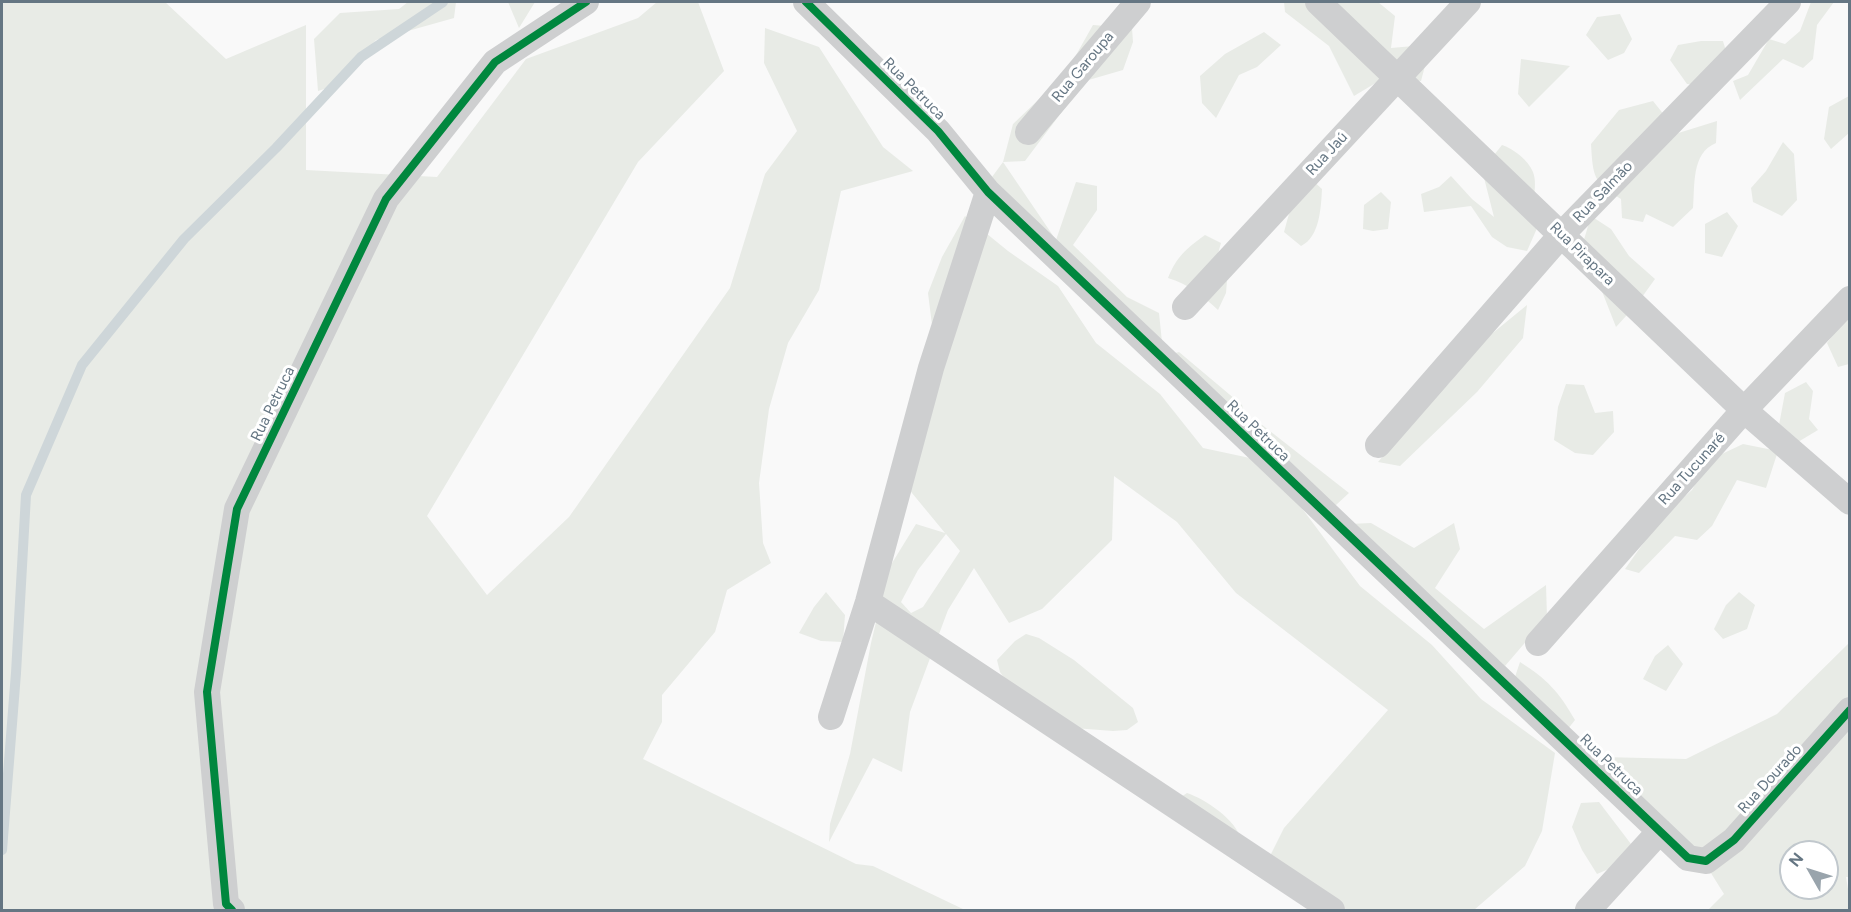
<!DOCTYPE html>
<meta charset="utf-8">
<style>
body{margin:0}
#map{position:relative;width:1851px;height:912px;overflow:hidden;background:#f9f9f9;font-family:Figtree,sans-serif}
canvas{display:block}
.frame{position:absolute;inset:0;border:3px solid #657683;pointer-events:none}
.north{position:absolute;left:1779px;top:840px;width:60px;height:60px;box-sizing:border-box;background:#fff;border:2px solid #c1c8cd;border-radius:50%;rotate:309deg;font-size:16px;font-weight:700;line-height:24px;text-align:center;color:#657683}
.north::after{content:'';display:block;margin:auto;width:21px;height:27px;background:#99a4ac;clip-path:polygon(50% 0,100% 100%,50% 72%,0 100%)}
</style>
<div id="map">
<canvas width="1851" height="912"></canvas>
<div class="frame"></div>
<div class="north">N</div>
</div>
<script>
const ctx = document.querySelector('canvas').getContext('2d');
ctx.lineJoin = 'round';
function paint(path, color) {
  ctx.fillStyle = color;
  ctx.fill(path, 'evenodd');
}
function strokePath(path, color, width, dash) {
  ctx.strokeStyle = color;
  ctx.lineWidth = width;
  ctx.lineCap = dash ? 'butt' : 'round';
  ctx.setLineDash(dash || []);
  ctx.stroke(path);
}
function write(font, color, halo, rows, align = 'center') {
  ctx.font = font + ' Figtree,sans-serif';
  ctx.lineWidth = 6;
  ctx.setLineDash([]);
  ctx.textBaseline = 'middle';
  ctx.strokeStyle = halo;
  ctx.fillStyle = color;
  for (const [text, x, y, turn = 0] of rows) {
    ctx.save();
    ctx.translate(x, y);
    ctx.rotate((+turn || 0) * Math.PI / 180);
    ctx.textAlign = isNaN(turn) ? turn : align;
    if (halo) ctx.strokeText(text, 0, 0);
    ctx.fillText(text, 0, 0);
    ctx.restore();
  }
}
paint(new Path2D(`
 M2,2H165L226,59L306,25V170L437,177L526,59L638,18L657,2H698L724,71L638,162L427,516L487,595L569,517L730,288L765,174L797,131L764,63L765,28L819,47L883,147L913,171L841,191L819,290L788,343L769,409L759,483L763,543L771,563L727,590L715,632L662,695V722L643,759L856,864L873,866L965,910H2Z
 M408,2H456L454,18L376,40L337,85L318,91L314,39L340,13L399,9Z
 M508,2H535L519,28Z
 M1284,2H1378L1395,16L1391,48L1425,45L1426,62L1421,81L1384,78L1354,96L1329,46L1285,12Z
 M1811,2H1834L1817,25L1813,59L1803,68L1783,59L1740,100L1733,81L1748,75L1769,39L1785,44L1800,31Z
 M1620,14L1632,39L1624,53L1608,60L1586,35L1597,17Z
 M1093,25L1132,28L1133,42L1123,70L1085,81L1025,161L1003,162L1056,240L1076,182L1097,186V210L1073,245L1127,297L1159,313L1162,342L1011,205L992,177L1003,162L1013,124L1058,81L1076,55Z
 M1264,32L1281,45L1257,67L1239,75L1216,118L1202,103L1200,76L1225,54Z
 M1701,41H1723L1726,51L1702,85L1687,84L1670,60L1678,45Z
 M1521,59L1570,66L1529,107L1518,94Z
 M1849,96V133L1831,149L1824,139L1829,107Z
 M1653,101L1665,116L1672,135L1717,121L1716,143C1691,153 1695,186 1693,208L1673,227L1646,214L1643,222L1622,218L1621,199C1593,183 1593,176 1591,144L1619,110Z
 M1783,142L1794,154L1797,200L1782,216L1753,202L1751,188L1766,171Z
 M1502,145C1514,149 1528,160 1533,172C1539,189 1528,200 1542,217L1527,251L1507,247L1492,237L1471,206L1424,212L1421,194L1439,187L1451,176L1472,199L1494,217L1482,170Z
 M1301,170L1322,189C1321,207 1320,237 1301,246L1284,232Z
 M1381,192L1391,202L1388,229L1373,231L1363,229L1364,205Z
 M1727,212L1738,226L1722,257L1705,253V224Z
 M965,216L1008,251L1058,286L1096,343L1160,394L1203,448L1250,458L1286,487L1360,586L1432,645L1481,699L1555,753L1542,831L1525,866L1474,910H1347L1269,858L1284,828L1388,710L1236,593L1177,522L1114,476L1112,540L1042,609L1009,623L974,568L948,610L910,712L902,772L873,758L829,842L830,824L850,754L871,643L889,568L916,524L945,533L907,487L933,333L928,293L942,257ZM946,534L960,551L923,607L911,613L901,602L918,570Z
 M1591,216L1611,229L1629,256L1655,279L1637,304L1616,327L1583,243Z
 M1205,235L1221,243L1214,268H1228L1226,293L1218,310C1203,296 1188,284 1168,278C1177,256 1186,249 1205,235Z
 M1527,305L1523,338L1477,392L1400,466L1378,462L1412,421L1451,381L1472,350Z
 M1849,313V364L1838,367L1827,343Z
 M1179,352L1242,405L1249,431L1261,424L1349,493L1336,505L1318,501L1164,356Z
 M1806,382L1813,391L1809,419L1818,430L1798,442L1779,425L1785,393Z
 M1566,384L1584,385L1595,413L1613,411L1614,432L1593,455L1575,453L1554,440L1558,407Z
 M1743,444L1778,451L1766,488L1737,480L1712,526L1697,540L1675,536L1639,573L1625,569L1662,517L1692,490L1707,461Z
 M1371,523L1414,548L1454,523L1460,549L1435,588L1484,629L1546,585L1547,617L1505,666L1349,524Z
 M826,592L845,615L843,642L821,641L799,633L814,607Z
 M1739,592L1755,605L1747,629L1723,639L1714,629L1726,605Z
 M1026,634L1039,638L1074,660L1133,708L1138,722L1127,730L1113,731L1074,728L1009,685L1000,672L997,660L1015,641Z
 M1849,643L1850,877H1846L1849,895V910H1708L1724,894L1696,849L1666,846L1598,791L1602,757L1686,759L1777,714ZM1791,852H1827V888H1791Z
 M1668,645L1683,664L1666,691L1643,679L1655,656Z
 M1520,662C1547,679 1559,692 1575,720L1560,739L1511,689Z
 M1187,793C1205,799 1237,820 1241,840C1242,846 1240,854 1239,860L1232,859L1227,855L1181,797Z
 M1599,802L1631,844L1618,865L1597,874L1582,850L1572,827L1581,803Z`), '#e8ebe6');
strokePath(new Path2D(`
 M2,850L16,673L26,495L82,365L184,239L276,148L361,57L443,2`), '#ced6d9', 10);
strokePath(new Path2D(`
 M806,2L938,131L988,192L1688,858L1706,861L1734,840L1850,710
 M1318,2L1744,410L1850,502
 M1028,132L1138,2
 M1185,307L1468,2
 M1378,445L1562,234L1788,2
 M868,602L1332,910
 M1538,643L1744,410L1850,299
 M831,717L868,602L931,368L988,192
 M232,910L226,904L207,692L237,509L386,199L495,62L586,2
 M1588,910L1660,831`), '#cecfd0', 26);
strokePath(new Path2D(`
 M806,2L938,131L988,192L1688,858L1706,861L1734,840L1850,710
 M232,910L226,904L207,692L237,509L386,199L495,62L586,2`), '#00873e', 8);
write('15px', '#657683', '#fff', [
 ["Rua Garoupa",1083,67,-50],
 ["Rua Petruca",914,89,45],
 ["Rua Jaú",1327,154,-47],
 ["Rua Salmão",1603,192,-46],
 ["Rua Pirapara",1582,254,44],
 ["Rua Petruca",273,404,-64],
 ["Rua Petruca",1258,431,44],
 ["Rua Tucunaré",1692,469,-48],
 ["Rua Petruca",1611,765,44],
 ["Rua Dourado",1770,779,-48]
]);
</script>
